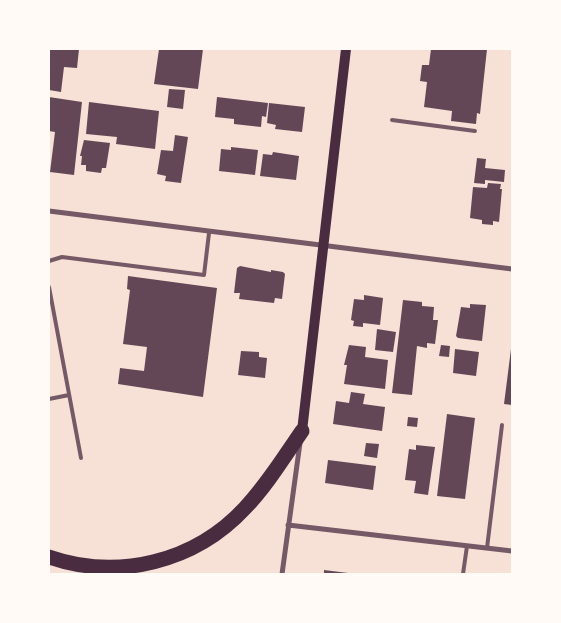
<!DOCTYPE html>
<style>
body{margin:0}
#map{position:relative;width:561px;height:623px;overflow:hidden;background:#f7e1d7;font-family:Lato,sans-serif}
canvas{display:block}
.frame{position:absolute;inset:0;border:50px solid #fffaf5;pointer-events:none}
</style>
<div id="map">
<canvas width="561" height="623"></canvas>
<div class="frame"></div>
</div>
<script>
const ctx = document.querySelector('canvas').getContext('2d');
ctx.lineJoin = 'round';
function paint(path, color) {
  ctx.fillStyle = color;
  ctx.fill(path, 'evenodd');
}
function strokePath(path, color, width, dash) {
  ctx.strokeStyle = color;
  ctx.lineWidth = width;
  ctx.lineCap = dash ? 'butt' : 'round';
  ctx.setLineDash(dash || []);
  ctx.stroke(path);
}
paint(new Path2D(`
 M49,49H79L77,68L64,67L61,92L49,90Z
 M159,49H203L198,89L154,84Z
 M431,49H487L480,114L477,113L476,124L451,121L452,111L424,107L427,82L420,81L422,65H429Z
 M169,89L185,90L183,109L167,107Z
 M49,97L82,102L74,175L50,172L55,132L49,131Z
 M217,97L268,103L266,117L262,116L261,127L234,124V119L215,117Z
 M89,102L159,111L155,149L116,144L117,137L86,134Z
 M269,103L305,107L302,132L275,129L276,125L267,123Z
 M175,135L188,137L181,183L165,181L166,176L157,174L161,150L173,151Z
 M84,140L110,143L106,168H102L101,173L86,171V165H81L82,156H80Z
 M231,147L258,150L255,175L219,171L221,149L231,150Z
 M273,152L299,156L296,180L260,176L263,154L272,155Z
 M477,158L486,159L485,168L505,170L504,182L485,180V184L474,183Z
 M488,183L501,184L500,189H502L499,222L493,221V225L482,224V220L470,218L473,187L487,188Z
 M240,266L271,272V270L283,272L285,274L282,299L275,298L274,303L239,299L240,293H234L237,268Z
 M128,276L217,288L203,397L118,384L120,368L144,371L147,347L123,344L130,290L127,289Z
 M364,295L383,298L380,325L363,323V327L353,326L354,321L351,320L354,299L364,300Z
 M403,300L422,302V306L434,307L433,320H438L435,344L427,343V348L417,346L412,395L392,393Z
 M470,304L486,305L482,341L458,338L456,336L461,307L470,308Z
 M377,329L396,332L393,352L375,350Z
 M349,345L366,347L365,357L388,360L385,389L344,384L347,365H344Z
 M441,345L450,346L449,357L439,356Z
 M455,349L479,352L476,376L453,373Z
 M511,349H512V405L504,404Z
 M241,351L259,352V357L267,358L265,378L238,375Z
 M351,392L365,394L363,404L385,407L382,431L333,424L336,401L349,403Z
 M447,414L475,418L465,499L437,496Z
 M408,417L418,418L417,427L407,426Z
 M366,443L379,444L377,458L364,456Z
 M416,445L435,447L428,495L414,493L416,481L405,480L409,449L416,450Z
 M328,460L376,466L373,490L325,483Z
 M324,570L348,573V574H324Z`), '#644757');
strokePath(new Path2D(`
 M392,120L475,131
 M49,261L62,257L204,275L209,233
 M49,287L81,458
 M49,399L69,395
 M487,548L502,425
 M463,574L467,546`), '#755966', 4);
strokePath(new Path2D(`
 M49,211L512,269
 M288,525L512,551
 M282,574L300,443`), '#755966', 5);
strokePath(new Path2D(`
 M302,431L346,49`), '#4a2c40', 10);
strokePath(new Path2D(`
 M49,557C118,581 195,562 245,508C267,485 284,457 302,431`), '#4a2c40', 15);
</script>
